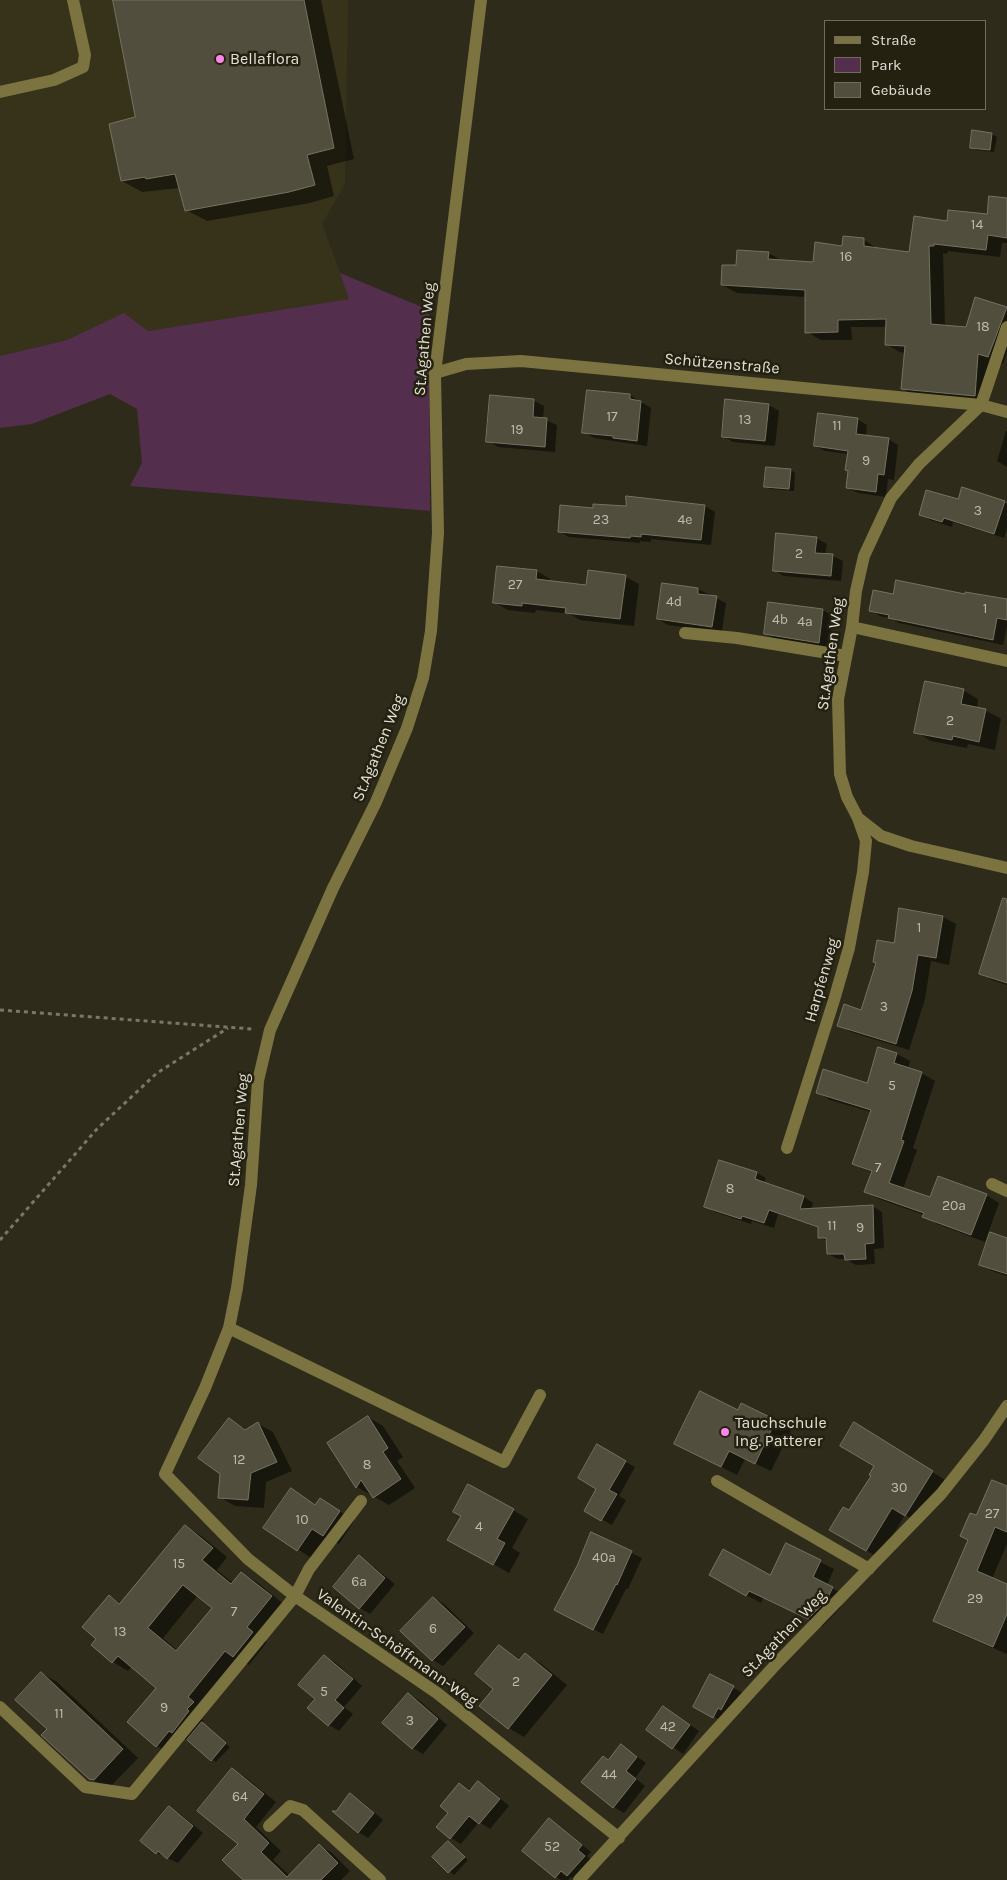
<!DOCTYPE html>
<meta charset="utf-8">
<style>
body{margin:0}
#map{position:relative;width:1007px;height:1880px;overflow:hidden;background:#2e2b1b;font-family:Karla,sans-serif}
canvas{display:block}
.legend{position:absolute;left:824px;top:20px;width:162px;height:90px;box-sizing:border-box;background:#242111;border:1px solid #706d60;margin:0;padding:6px 9px;list-style:none;font-size:15px;color:#e2e0d6}
.legend li{display:flex;align-items:center;gap:10px;height:25px}
.legend b{width:25px;border:1px solid #706d60}
</style>
<div id="map">
<canvas width="1007" height="1880"></canvas>
<ul class="legend">
<li><b style="height:6px;background:#7b7340"></b>Straße</li>
<li><b style="height:14px;background:#532e4d"></b>Park</li>
<li><b style="height:14px;background:#514e3d"></b>Gebäude</li>
</ul>
</div>
<script>
const ctx = document.querySelector('canvas').getContext('2d');
ctx.lineJoin = 'round';
function paint(path, color) {
  ctx.fillStyle = color;
  ctx.fill(path, 'evenodd');
}
function strokePath(path, color, width, dash) {
  ctx.strokeStyle = color;
  ctx.lineWidth = width;
  ctx.lineCap = dash ? 'butt' : 'round';
  ctx.setLineDash(dash || []);
  ctx.stroke(path);
}
function write(font, color, halo, rows, align = 'center') {
  ctx.font = font + ' Karla,sans-serif';
  ctx.lineWidth = 5;
  ctx.setLineDash([]);
  ctx.textBaseline = 'middle';
  ctx.strokeStyle = halo;
  ctx.fillStyle = color;
  for (const [text, x, y, turn = 0] of rows) {
    ctx.save();
    ctx.translate(x, y);
    ctx.rotate((+turn || 0) * Math.PI / 180);
    ctx.textAlign = isNaN(turn) ? turn : align;
    if (halo) ctx.strokeText(text, 0, 0);
    ctx.fillText(text, 0, 0);
    ctx.restore();
  }
}
paint(new Path2D(`
 M0,0H348L345,184L322,224L350,299L148,331L124,314L67,340L0,356Z`), '#37331b');
paint(new Path2D(`
 M340,273L429,310L430,511L130,486L142,463L137,409L110,394L32,424L0,428V356L67,340L124,313L148,331L349,299Z`), '#532e4d');
paint(new Path2D(`
 M114,0H321L354,159L327,166L334,196L310,203L207,221L186,210L180,188L142,192L122,181L136,118Z
 M973,131L992,134L997,137L994,152L976,150L971,147Z
 M1007,199V243H1002L1000,257L948,251L947,254L943,253L945,327L966,329L976,298L1007,308V352L1003,364L992,361L989,404L916,397L902,388L905,353L900,352L886,344L887,327H851L852,340H821L807,332L806,297L737,293L722,285L737,267L768,253L783,261L814,263L843,247L864,240L878,249L910,253L948,223L988,216Z
 M588,391L630,395L651,408L647,446L594,438L584,432Z
 M533,400L544,406L543,419L557,425L555,452L498,447L488,441Z
 M769,405L779,411L775,446L733,442L723,436Z
 M857,419L867,425L866,436L888,439L898,445L894,480L888,479L886,497L858,493L848,488V454L825,451L815,446Z
 M1006,431H1007V467L997,461Z
 M791,470L795,473L794,491L770,489L765,486Z
 M628,498L705,506L715,512L711,545L651,539V542L640,541V543L569,537L559,531L594,509L627,508Z
 M959,501L1004,502L1007,504V528L1004,538L953,522L952,527L930,520L920,515Z
 M816,538L827,544L825,555L833,556L843,561L841,581L784,576L774,570Z
 M537,571L550,579V582L587,586L626,577L639,584L634,626L580,620L570,614L536,610L535,613L508,610L494,602Z
 M698,589L726,603L722,632L668,625L658,619Z
 M894,596H966L1007,601V626L1003,645L899,623L892,619L880,616L870,610Z
 M823,610L833,616L829,648L776,639L765,634Z
 M963,690L978,699L977,708L985,710L1001,719L995,750L968,744L967,748L931,741L916,732Z
 M943,917L956,924L949,965L931,961L925,999L909,1050L851,1032L839,1025L862,1011L877,963L895,945Z
 M1007,933V985L992,980L981,973Z
 M879,1048L897,1054L910,1061L908,1069L921,1073L935,1081L913,1148L917,1150L903,1189L931,1198L986,1195L999,1203L985,1242L937,1224L924,1215L879,1199L866,1192L872,1173L853,1164L871,1112L830,1100L817,1092L868,1084Z
 M757,1173L766,1178L764,1184L804,1197L813,1203L811,1210L872,1206L882,1212L884,1248L874,1249L875,1264L856,1265L845,1259H838L828,1254V1242L819,1237V1228L778,1214L774,1228L752,1221L751,1224L715,1212L705,1206Z
 M1007,1239V1276L992,1271L980,1264Z
 M742,1405L791,1430L771,1471L745,1459L737,1475L675,1444L738,1412Z
 M368,1417L383,1426L403,1457L397,1461L415,1488L389,1505L357,1487Z
 M229,1419L247,1430L258,1424L273,1432L292,1471L266,1482L264,1508L235,1506L220,1497Z
 M867,1431L945,1480L919,1523L905,1515L879,1558L831,1529L849,1512L872,1476L876,1466Z
 M597,1446L635,1467L619,1496L626,1500L612,1525L585,1510L598,1488Z
 M1007,1488V1544L992,1579L1007,1586V1654L949,1629L934,1621L969,1540L977,1517Z
 M291,1490L316,1505L335,1508L354,1521L339,1544L328,1538L313,1559L265,1528Z
 M513,1510L528,1519L512,1548L520,1553L509,1573L449,1539Z
 M185,1526L200,1535L227,1557L217,1570L233,1583L241,1573L257,1582L286,1606L261,1637L267,1642L249,1665L241,1660L203,1707L208,1711L202,1719L204,1721L202,1724L230,1747L216,1762L185,1739L172,1754L157,1746L158,1688L132,1666L128,1671L113,1662L92,1645L98,1638L109,1596L121,1604ZM198,1595L213,1607L178,1651L163,1638Z
 M592,1534L642,1558L628,1589H626L603,1634L566,1615L578,1567Z
 M786,1545L834,1569L827,1585L846,1596L840,1608L823,1626L763,1598L761,1603L724,1583L771,1577Z
 M359,1557L369,1563L395,1584L370,1614L360,1608L334,1586Z
 M433,1598L444,1604L474,1633L443,1666L433,1660L402,1631Z
 M500,1646L521,1660L525,1655L540,1663L567,1685L524,1737L509,1728L481,1706L495,1689Z
 M324,1657L335,1662L362,1686L344,1707L353,1714L339,1731L329,1725L309,1708L317,1699Z
 M41,1673L57,1682L138,1758L109,1788L89,1778L48,1729Z
 M711,1676L743,1693L724,1722L705,1712Z
 M409,1695L419,1700L447,1725L423,1754L413,1748Z
 M664,1707L699,1731L683,1754L648,1729Z
 M621,1745L646,1763L635,1778L645,1786L624,1813L614,1807L609,1761Z
 M232,1769L245,1777L276,1802L256,1827L281,1851L273,1860L290,1876L319,1846L332,1853L350,1871L341,1880H245Z
 M478,1782L488,1788L509,1806L490,1829L479,1822L461,1844L451,1838L459,1784L470,1791Z
 M351,1795L361,1801L383,1820L368,1838L358,1832Z
 M169,1808L179,1813L203,1833L178,1863L157,1853Z
 M549,1820L559,1826L591,1852L587,1856L594,1862L577,1880L571,1877L568,1880H561L556,1877Z
 M448,1843L468,1860L454,1875L434,1857Z`), '#0007');
const building = new Path2D(`
 M113,0H304L334,148L307,155L315,185L289,192L185,211L175,174L146,179L145,177L121,181L109,124L135,117Z
 M972,130L992,133L990,150L970,148Z
 M989,196L1007,198V238L988,235L986,250L934,244V246H929L931,324L966,327L975,297L1007,307L988,357L978,354L975,396L901,389L905,346L885,345L886,319L838,320V332L805,333V290L721,285L722,265H736L737,250L769,252L768,259L813,262L815,242L842,246L843,236L864,238V246L909,252L914,216L947,221L948,210L987,214Z
 M587,390L630,394V399L641,401L637,441L613,438V436L582,433Z
 M490,395L534,399L533,417L547,418L545,447L486,442Z
 M725,399L769,404L765,441L722,437Z
 M818,413L858,418L856,434L889,438L884,475L878,474L876,492L846,488L848,471L845,470L848,451L814,446Z
 M766,467L791,469L789,489L764,487Z
 M962,487L1005,501L994,534L944,518L942,522L919,515L926,490L958,499Z
 M626,496L705,505L701,540L641,534V537L631,536L630,538L558,532L560,505L593,508V504L626,506Z
 M776,533L817,537L815,553L833,554L831,576L773,571Z
 M497,566L537,570L536,579L586,585L588,570L626,575L620,619L565,613L566,608L522,603V606L493,603Z
 M896,580L965,594V592L1007,599V620L997,618L993,640L888,618L889,615L869,611L873,590L893,594Z
 M662,583L698,588V594L717,596L712,627L657,619Z
 M768,602L823,609L819,643L764,634Z
 M925,681L964,689L961,704L986,709L979,742L953,736L952,740L914,733Z
 M1003,898L1007,899V983L979,974Z
 M899,908L943,916L936,958L918,955L912,991L896,1044L837,1026L844,1004L861,1010L876,963L873,962L877,940L894,943Z
 M878,1047L897,1053L894,1063L922,1072L901,1140L904,1141L889,1183L930,1197L938,1176L987,1194L971,1235L922,1217L924,1213L864,1192L872,1171L852,1164L871,1110L816,1093L823,1069L867,1083Z
 M719,1160L757,1172L755,1179L804,1196L800,1209L873,1205L874,1243L865,1244L866,1259L845,1260L844,1254H827L826,1238H818V1227L769,1210L764,1223L742,1216L741,1219L704,1207Z
 M990,1232L1007,1238V1274L979,1265Z
 M700,1391L738,1410L741,1403L776,1420L755,1464L729,1451L721,1467L674,1444Z
 M368,1416L388,1448L383,1452L401,1479L373,1498L361,1480L356,1488L327,1443Z
 M229,1418L245,1430L258,1422L277,1462L251,1473L248,1500L218,1498L220,1474L198,1458Z
 M854,1422L933,1471L905,1516L892,1508L866,1551L829,1530L843,1507L849,1510L871,1476L869,1475L874,1466L840,1446Z
 M597,1444L626,1461L609,1490L617,1494L601,1521L584,1511L596,1489L578,1478Z
 M992,1480L1007,1486V1532L995,1527L977,1571L1007,1584V1614L993,1647L933,1621L968,1540L960,1536L970,1513L976,1515Z
 M468,1484L514,1509L497,1539L505,1543L493,1565L447,1540L461,1516L453,1512Z
 M291,1488L315,1505L320,1498L340,1511L323,1536L312,1529L297,1551L263,1528Z
 M185,1525L213,1548L202,1560L231,1584L241,1572L272,1596L247,1627L253,1632L233,1657L225,1651L188,1697L194,1702L187,1709L189,1711L172,1733L169,1731L156,1747L127,1722L156,1688L118,1656L112,1663L91,1645L96,1639L82,1627L109,1595L119,1604ZM183,1585L212,1608L176,1651L148,1628Z
 M591,1532L632,1551L617,1585L616,1584L593,1630L554,1610L577,1566Z
 M786,1543L821,1560L813,1577L833,1587L826,1601L808,1619L749,1591L746,1596L709,1575L723,1549L770,1575Z
 M359,1555L385,1578L359,1609L333,1587Z
 M433,1597L465,1627L432,1661L400,1631Z
 M499,1645L519,1660L525,1653L552,1675L508,1729L479,1706L493,1689L475,1674Z
 M324,1655L353,1679L335,1700L344,1708L328,1726L307,1708L315,1699L298,1685Z
 M41,1672L123,1749L94,1780L89,1779L41,1735L47,1729L15,1700Z
 M710,1674L734,1686L721,1710L718,1708L713,1718L693,1707Z
 M408,1693L438,1719L412,1749L382,1723Z
 M663,1706L690,1725L672,1749L646,1730Z
 M202,1722L226,1743L211,1761L187,1740Z
 M621,1744L637,1757L626,1771L636,1779L613,1808L581,1782L603,1756L608,1760Z
 M232,1768L264,1794L244,1819L269,1843L261,1852L287,1877L319,1844L338,1863L321,1880H243L222,1860L238,1844L197,1811Z
 M478,1781L500,1799L479,1824L469,1816L450,1839L436,1827L448,1813L440,1806L459,1783L469,1791Z
 M350,1793L374,1813L358,1833L332,1811H336Z
 M169,1806L193,1826L167,1859L158,1851L156,1854L140,1841Z
 M549,1818L582,1845L578,1850L585,1856L567,1876L561,1871L555,1878L522,1851Z
 M448,1841L465,1857L448,1873L432,1857Z`);
paint(building, '#514e3d');
strokePath(building, '#757360', 1);
strokePath(new Path2D(`
 M0,1010L252,1029
 M0,1240L97,1129L157,1073L228,1028`), '#797769', 3, [4, 4]);
strokePath(new Path2D(`
 M481,0L435,373L438,533L431,631L423,678L407,728L376,802L333,888L270,1030L258,1081L251,1185L237,1288L229,1328L205,1388L165,1474L248,1559L295,1596L437,1693L619,1838
 M0,92L54,80L83,67L85,55L73,0
 M1007,327L981,405L919,464L891,498L864,556L856,591L852,627L838,699L840,774L847,797L858,818L881,836L911,846L1007,868
 M435,373L466,364L521,361L981,405L1007,412
 M852,627L1007,661
 M685,633L737,638L846,656
 M787,1148L834,1000L849,948L863,872L866,841L858,818
 M992,1184L1007,1191
 M229,1328L504,1462L540,1395
 M717,1481L869,1569
 M0,1707L85,1787L132,1794L295,1596L309,1569L361,1501
 M269,1826L290,1806L303,1810L380,1880
 M579,1880L778,1662L941,1494L984,1440L1007,1406`), '#7b7340', 12);
for (const [x, y, r, color] of [
 [220,59,5,"#fa87e8"],
 [725,1432,5,"#fa87e8"]
]) {
  const dot = new Path2D();
  dot.arc(x, y, r, 0, 2 * Math.PI);
  ctx.fillStyle = color;
  ctx.fill(dot);
  strokePath(dot, '#242111', 2);
}
write('14px', '#bebcb0', null, [
 ["14",977,225],
 ["16",846,257],
 ["18",983,327],
 ["17",612,417],
 ["13",745,420],
 ["11",837,426],
 ["19",517,430],
 ["9",866,461],
 ["3",978,511],
 ["23",601,520],
 ["4e",685,520],
 ["2",799,554],
 ["27",515,585],
 ["4d",674,602],
 ["1",985,609],
 ["4b",780,620],
 ["4a",805,622],
 ["2",950,721],
 ["1",919,928],
 ["3",884,1007],
 ["5",892,1086],
 ["7",878,1168],
 ["8",730,1189],
 ["20a",954,1206],
 ["11",832,1226],
 ["9",860,1228],
 ["12",239,1460],
 ["8",367,1465],
 ["30",899,1488],
 ["27",992,1514],
 ["10",302,1520],
 ["4",479,1527],
 ["40a",604,1558],
 ["15",179,1564],
 ["6a",359,1582],
 ["29",975,1599],
 ["7",234,1612],
 ["6",433,1629],
 ["13",120,1632],
 ["2",516,1682],
 ["5",324,1692],
 ["9",164,1708],
 ["11",59,1714],
 ["3",410,1721],
 ["42",668,1727],
 ["44",609,1775],
 ["64",240,1797],
 ["52",552,1847]
]);
write('16px', '#e2e0d6', '#242111', [
 ["Bellaflora",230,59],
 ["Tauchschule",735,1423],
 ["Ing. Patterer",735,1441]
], 'left');
write('16px', '#e2e0d6', '#242111', [
 ["St.Agathen Weg",425,339,-85],
 ["Schützenstraße",722,364,5],
 ["St.Agathen Weg",831,654,-82],
 ["St.Agathen Weg",379,748,-68],
 ["Harpfenweg",822,980,-74],
 ["St.Agathen Weg",239,1130,-85],
 ["St.Agathen Weg",784,1634,-46],
 ["Valentin-Schöffmann-Weg",397,1648,35]
]);
</script>
